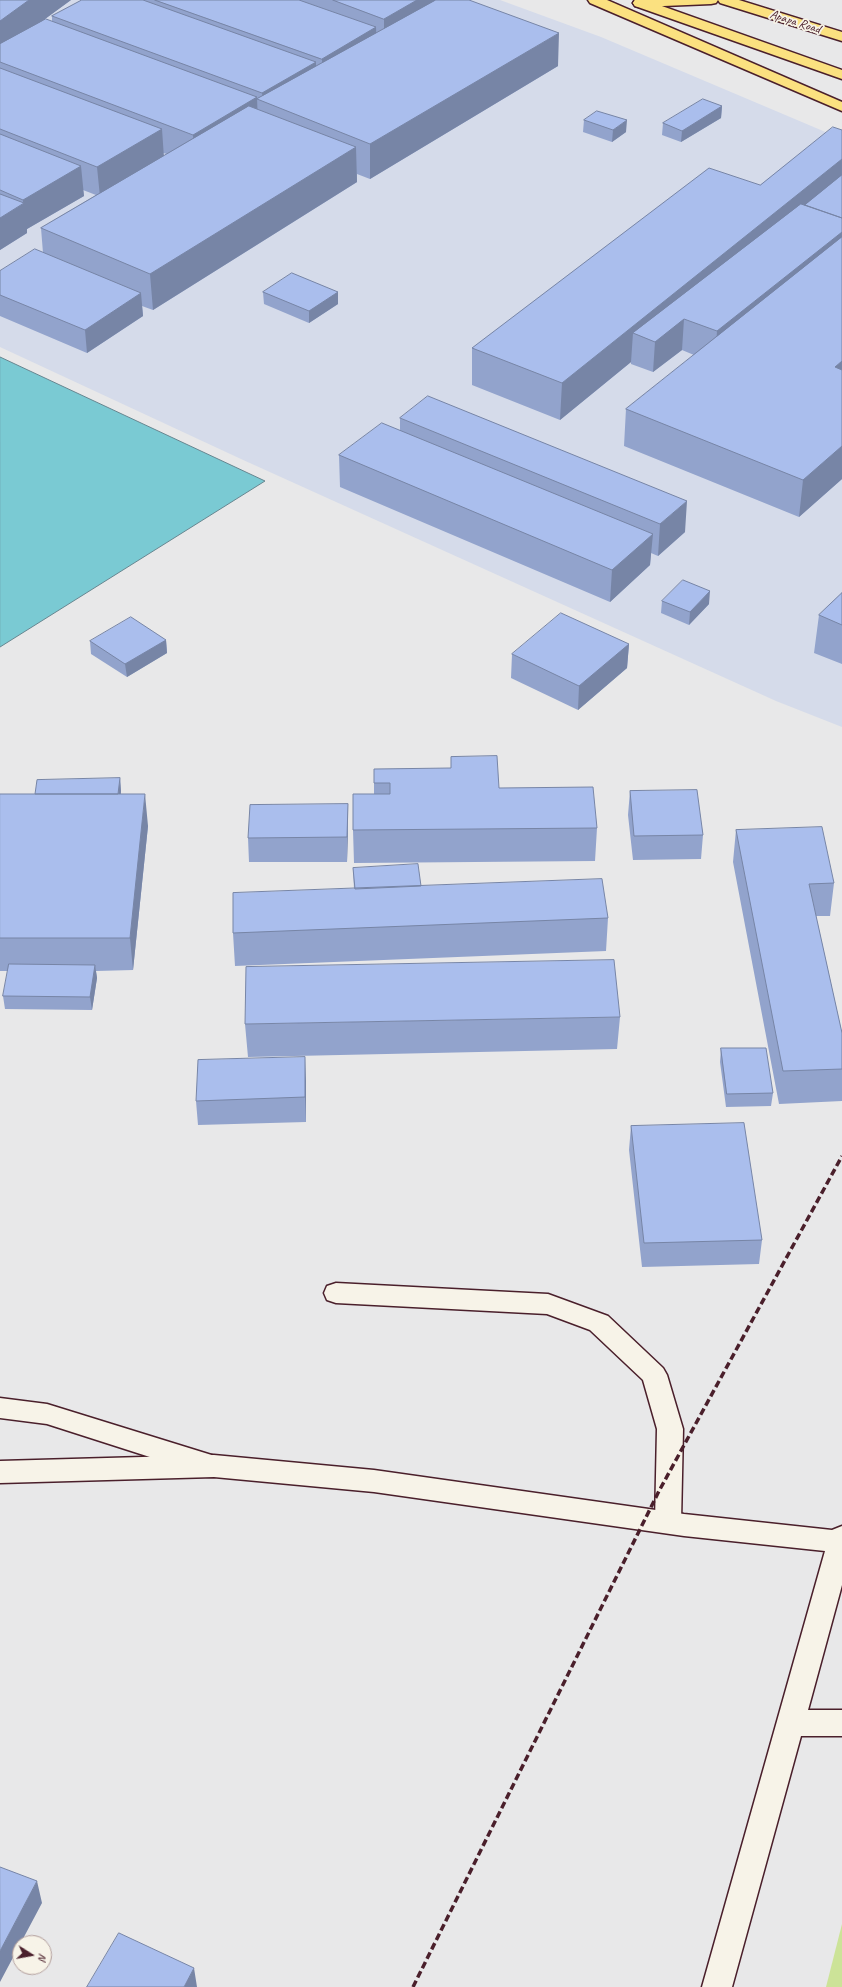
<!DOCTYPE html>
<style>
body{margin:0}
#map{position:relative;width:842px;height:1987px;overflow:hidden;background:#e8e8e9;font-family:Caveat,sans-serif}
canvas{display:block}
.north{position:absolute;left:12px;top:1935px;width:40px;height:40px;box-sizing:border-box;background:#f7f3e8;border:1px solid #b29e9c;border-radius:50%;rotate:101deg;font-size:11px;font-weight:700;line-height:16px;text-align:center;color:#4a1f2b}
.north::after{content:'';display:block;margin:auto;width:14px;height:18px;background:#4a1f2b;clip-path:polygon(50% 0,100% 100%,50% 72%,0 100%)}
</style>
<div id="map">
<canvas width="842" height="1987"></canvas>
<div class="north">N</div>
</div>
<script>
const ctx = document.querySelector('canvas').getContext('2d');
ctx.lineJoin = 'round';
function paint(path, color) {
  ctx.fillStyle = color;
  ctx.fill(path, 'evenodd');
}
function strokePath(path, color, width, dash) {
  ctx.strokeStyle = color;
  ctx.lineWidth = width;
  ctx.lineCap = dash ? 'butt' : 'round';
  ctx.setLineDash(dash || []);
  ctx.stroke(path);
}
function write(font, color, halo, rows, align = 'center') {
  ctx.font = font + ' Caveat,sans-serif';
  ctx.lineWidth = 3.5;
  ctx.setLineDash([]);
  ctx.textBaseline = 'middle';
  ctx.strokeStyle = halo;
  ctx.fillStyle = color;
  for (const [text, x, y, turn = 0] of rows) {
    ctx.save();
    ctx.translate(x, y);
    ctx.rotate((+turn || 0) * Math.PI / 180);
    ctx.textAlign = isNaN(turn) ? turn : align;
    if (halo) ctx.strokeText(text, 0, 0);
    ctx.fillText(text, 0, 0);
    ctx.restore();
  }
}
paint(new Path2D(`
 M0,0H500L601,37L842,139V727L776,701L241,459L0,347Z`), '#d5dbea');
paint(new Path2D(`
 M842,1924V1987H826Z`), '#cce398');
const water = new Path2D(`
 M0,357L265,481L0,647Z`);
paint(water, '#7acad3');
strokePath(water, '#678690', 1);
const service = new Path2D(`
 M336,1283L548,1294L608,1316L663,1368L667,1375L683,1429L681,1522L677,1530L668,1533L659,1530L655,1522L657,1429L643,1380L590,1330L547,1314L336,1303L327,1300L324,1293L327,1286Z
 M0,1398L47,1404L218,1457L222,1465L218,1473L209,1476L47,1424L0,1418Z`);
const minor = new Path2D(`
 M214,1455L374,1470L684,1514L832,1530L842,1526V1585L808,1710H842V1736H801L732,1987H702L825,1551L684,1536L374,1492L214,1477L0,1483V1461Z`);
const primary = new Path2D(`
 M588,0H607L842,102V111L590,3Z`);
const trunk = new Path2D(`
 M635,0H645L842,70V79L635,6L633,3Z`);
const motorway = new Path2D(`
 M635,0H718L716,3L711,4L640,7L635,6L633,3Z
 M718,0H739L842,32V41L720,3Z`);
strokePath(service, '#4a1f2b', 3);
strokePath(minor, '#4a1f2b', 3);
strokePath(primary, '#4a1f2b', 3);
strokePath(trunk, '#4a1f2b', 3);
strokePath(motorway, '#4a1f2b', 3);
paint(service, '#f7f3e8');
paint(minor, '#f7f3e8');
paint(primary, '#fbe180');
paint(trunk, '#fbe180');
paint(motorway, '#fbe180');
strokePath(new Path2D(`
 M413,1987L659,1491L842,1156`), '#4a1f2b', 3.5, [7, 3.5]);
paint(new Path2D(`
 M0,0H71L42,21L52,22V16L82,0H469L558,66L370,179L357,174V182L153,310L142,306L143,316L87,353L0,316V271L43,253L41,228L96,195L83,190L84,196L27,229V233L0,250ZM163,153L167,154L164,156Z
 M722,106L721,118L681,142L662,135L663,123Z
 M584,120L626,132L612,142L583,132Z
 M842,130V479L799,517L624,446L626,409L694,355L682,350L653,372L631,364V362L560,420L472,385V348L760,185Z
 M263,292H338V304L309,323L264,304Z
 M400,418L685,532L658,556L651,553L650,565L610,602L340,487L339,455L400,430Z
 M842,593V664L814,653L819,615Z
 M662,601L709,604L689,625L661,613Z
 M166,640L167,653L127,677L91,654L90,641Z
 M629,644L627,668L578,710L511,678L512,654Z
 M374,769L499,788L597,828L595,861L354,863L353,830L374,794Z
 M120,778L121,794L148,826L133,970L96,971L97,978L92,1010L5,1009L3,996L8,971H0V794H35Z
 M630,791L703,835L701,859L633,860L628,815Z
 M348,804V828L347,862H249L248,838Z
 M736,830L834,883L830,916H816L842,1033V1101L779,1104L733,862Z
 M353,868L421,886L608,918L606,951L235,966L233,933L354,889Z
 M620,1017L617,1049L248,1057L245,1024Z
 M721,1048L773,1093L771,1106L726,1107L720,1062Z
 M306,1081V1122L198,1125L196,1101Z
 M631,1126L762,1240L759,1264L642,1267L629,1150Z`), '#92a3cc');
paint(new Path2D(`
 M29,0H71L0,52V21Z
 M417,0H462L384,52V19Z
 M376,27L377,55L323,88L322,59Z
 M559,33L558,66L370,179V144Z
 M316,62V90L263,101L262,93Z
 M257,97L258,126L195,165L193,135Z
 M722,106L721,118L681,142L682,131Z
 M627,120L626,132L612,142L613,130Z
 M162,129L164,158L100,197L97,167Z
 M356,147L357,182L153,310L150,274Z
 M842,159V190L684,319L682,350L653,372L655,342L633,333L631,362L560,420L562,383Z
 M81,166L84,196L27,229V233L0,250V218L23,204V200Z
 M842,232V259L715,362L717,331Z
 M338,292V304L309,323V311Z
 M141,293L143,316L87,353L85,330Z
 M842,361V394L835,367Z
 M842,446V479L799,517L803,480Z
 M687,501L685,532L658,556L660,524Z
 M653,534L650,565L610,602L612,570Z
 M710,591L709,604L689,625L690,612Z
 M166,640L167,653L127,677L125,664Z
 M629,644L627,668L578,710L579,686Z
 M120,778L121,791L118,821L117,808Z
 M145,794L148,826L133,970L130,938Z
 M348,804V828L347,862V837Z
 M95,965L97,978L92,1010L90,997Z
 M305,1057L306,1081V1122L305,1097Z
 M37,1881L42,1903L0,1982V1951Z
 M194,1968L197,1987H184Z`), '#7785a6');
const building = new Path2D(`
 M0,0H29L0,21Z
 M82,0H143L316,62L262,93L52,16Z
 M155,0H299L376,27L322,59Z
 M333,0H417L384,19Z
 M436,0H469L559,33L370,144L257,99Z
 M46,19L257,97L193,135L0,62V44Z
 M0,68L162,129L97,167L0,129Z
 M703,99L722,106L682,131L663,123Z
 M249,106L356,147L150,274L41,228Z
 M597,111L627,120L613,130L584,120Z
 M833,127L842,130V159L562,383L472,348L709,168L760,185Z
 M0,134L81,166L23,200L0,190Z
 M842,175V218L805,205Z
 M0,194L24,203L0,218Z
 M801,204L842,218V232L717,331L684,319L655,342L633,333Z
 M842,237V361L835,367L842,370V446L803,480L626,409Z
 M35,249L141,293L85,330L0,295V271Z
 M292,273L338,292L309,311L263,292Z
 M428,396L687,501L660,524L400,418Z
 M382,423L653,534L612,570L339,455Z
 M683,580L710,591L690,612L662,601Z
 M842,593V625L819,615Z
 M561,613L629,644L579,686L512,654Z
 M131,617L166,640L125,664L90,641Z
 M497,756L499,788L593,787L597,828L353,830V794H390V783H374V769L451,768V757Z
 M120,778L118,794H35L37,780Z
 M697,790L703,835L634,836L630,791Z
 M0,794H145L130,938H0Z
 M348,804L347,837L248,838L250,805Z
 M822,827L834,883L809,884L842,1033V1069L783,1071L736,830Z
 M418,864L421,886L355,889L353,868Z
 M602,879L608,918L233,933V893Z
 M614,960L620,1017L245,1024L246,967Z
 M9,964L95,965L90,997L3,996Z
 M721,1048H766L773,1093L727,1094Z
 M305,1057V1097L196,1101L198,1060Z
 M744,1123L762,1240L644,1243L631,1126Z
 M0,1867L37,1881L0,1951Z
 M119,1933L194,1968L184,1987H87Z`);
paint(building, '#aabeed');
strokePath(building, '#7785a6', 1);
write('13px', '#4a1f2b', '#f7f3e8', [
 ["Apapa Road",795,22,18]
]);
</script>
